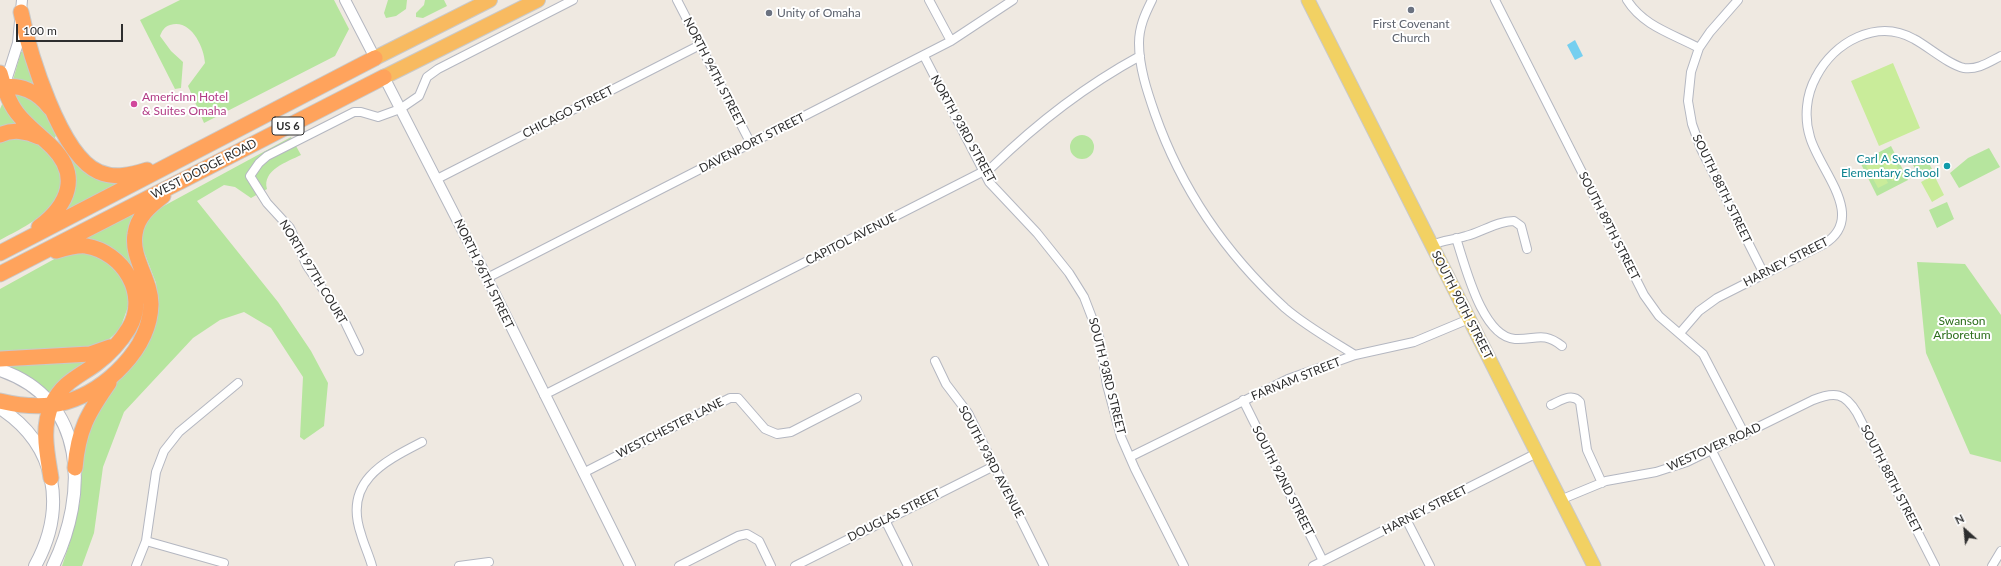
<!DOCTYPE html>
<style>
body{margin:0}
#map{position:relative;width:2001px;height:566px;overflow:hidden;background:#efe9e1;font-family:Lato,sans-serif}
canvas{display:block}
.north{position:absolute;left:1945px;top:510px;width:40px;height:40px;-webkit-text-stroke:3px #fff;paint-order:stroke;rotate:333deg;font-size:11px;font-weight:700;line-height:16px;text-align:center;color:#2e2e2e}
.north::after{content:'';display:block;margin:auto;width:14px;height:18px;background:#2e2e2e;clip-path:polygon(50% 0,100% 100%,50% 72%,0 100%)}
.scale{position:absolute;left:16px;top:24px;width:107px;height:18px;box-sizing:border-box;border:2px solid #2e2e2e;border-top:0;padding-left:5px;font-size:12px;line-height:14px;white-space:nowrap;color:#2e2e2e;-webkit-text-stroke:3px #fff;paint-order:stroke}
</style>
<div id="map">
<canvas width="2001" height="566"></canvas>
<div class="north">N</div>
<div class="scale">100 m</div>
</div>
<script>
const ctx = document.querySelector('canvas').getContext('2d');
ctx.lineJoin = 'round';
function paint(path, color) {
  ctx.fillStyle = color;
  ctx.fill(path, 'evenodd');
}
function strokePath(path, color, width, dash) {
  ctx.strokeStyle = color;
  ctx.lineWidth = width;
  ctx.lineCap = dash ? 'butt' : 'round';
  ctx.setLineDash(dash || []);
  ctx.stroke(path);
}
function write(font, color, halo, rows, align = 'center') {
  ctx.font = font + ' Lato,sans-serif';
  ctx.lineWidth = 4;
  ctx.setLineDash([]);
  ctx.textBaseline = 'middle';
  ctx.strokeStyle = halo;
  ctx.fillStyle = color;
  for (const [text, x, y, turn = 0] of rows) {
    ctx.save();
    ctx.translate(x, y);
    ctx.rotate((+turn || 0) * Math.PI / 180);
    ctx.textAlign = isNaN(turn) ? turn : align;
    if (halo) ctx.strokeText(text, 0, 0);
    ctx.fillText(text, 0, 0);
    ctx.restore();
  }
}
paint(new Path2D(`
 M180,0H334L349,29L335,56L204,123L188,86L205,63C204,46 190,18 170,25C164,27 162,31 160,36L171,51L183,62L181,88L175,89L140,20Z
 M388,0H407L406,9L396,16L386,18L384,13Z
 M425,0H444L447,6L423,18L416,17V13L424,5Z
 M21,52H23L36,86L13,80Z
 M12,92C39,96 46,113 58,134L55,137L56,141L68,157L77,165L79,164L124,181L57,218L70,179L31,122Z
 M3,102L20,125L0,129V109Z
 M1070 147a12 12 0 1 1 24 0a12 12 0 1 1-24 0Z
 M291,137L301,155C287,162 262,170 267,189L251,198L235,187L224,185L197,201L278,302L311,351L328,383L324,426L304,440L300,437L303,377L271,328L244,312L220,320L193,338L124,412L103,467L94,533L82,566H62L70,542L80,501L84,437L109,392L134,362L158,308L156,283L141,244L140,236L146,220L160,208Z
 M0,139H34C40,145 50,151 54,158C79,202 32,223 0,240Z
 M1891,146L1908,180L1877,196L1860,162Z
 M1989,148L2000,167L1959,188L1950,173L1968,158Z
 M1925,156L1932,169L1919,176L1912,163Z
 M1947,202L1954,219L1937,228L1929,210Z
 M143,207L138,272L134,274L84,239Z
 M85,252L108,260L125,280L129,304L120,329L107,341L92,347L0,354V289L58,257Z
 M1917,262L1965,264L2001,315V462L1970,454L1926,353Z
 M88,359V362L48,393L24,375L3,366L4,364Z`), '#b6e59e');
paint(new Path2D(`
 M1893,63L1920,128L1879,146L1851,81Z
 M1890,153L1902,176L1892,181L1880,159Z
 M1877,160L1888,183L1878,188L1866,166Z
 M1934,175L1944,195L1932,202L1921,182Z`), '#c9ec9a');
paint(new Path2D(`
 M1575,40L1583,56L1575,60L1567,45Z`), '#75cff0');
const minor = new Path2D(`
 M677,0L751,144
 M929,0L951,41
 M1152,0C1145,14 1139,27 1139,43C1139,67 1147,91 1155,114C1181,188 1226,254 1285,308C1306,326 1331,340 1355,355
 M1495,0L1644,295L1659,316L1703,354L1745,435
 M1627,0C1643,26 1673,34 1699,48
 M1738,0L1710,32L1699,48L1691,72L1688,101L1692,124L1701,149L1764,274
 M924,56L989,182L1037,233L1069,273L1084,297L1099,336L1107,385L1121,437L1135,469L1184,566
 M437,179L700,45
 M1456,238C1465,265 1482,337 1515,339C1536,340 1543,331 1562,346
 M1432,245C1443,240 1454,240 1466,236C1482,232 1497,221 1514,221L1521,226L1527,249
 M487,278L951,41L1013,0
 M1680,333L1699,311L1717,298L1824,244C1868,217 1819,170 1810,137C1804,118 1806,95 1816,77C1834,42 1877,18 1914,39C1929,47 1949,65 1964,68C1978,70 1989,62 2001,56
 M359,351L344,320L307,266L290,228L267,203L250,176L259,163L267,156L354,112H361L378,117L400,109L419,96L427,77L438,69L573,0
 M935,361L946,384L968,413L1044,566
 M544,395L992,167C1036,124 1085,86 1140,56
 M1243,400L1323,561
 M1551,405C1560,401 1572,392 1580,402L1587,450L1602,483
 M1712,451L1770,566
 M1130,457L1288,379L1355,355L1414,342L1469,319
 M583,473L730,398H738L765,429L777,434L791,432L857,398
 M1560,500L1606,481L1656,472L1687,462L1813,400C1835,391 1845,393 1857,413L1935,566
 M1406,519L1430,566
 M885,520L908,566
 M146,541L224,563
 M136,566L146,541L156,472L164,451L179,432L238,383
 M372,566C369,555 364,545 361,534C343,482 383,462 422,442
 M459,566L489,562
 M679,566L738,536L747,534L759,541L771,566
 M795,566L994,466
 M1313,566L1537,453
 M1992,566L2001,551`);
const tertiary = new Path2D(`
 M345,0L375,58
 M384,77L487,278L630,566
 M4,87L18,43L22,0`);
const secondary = new Path2D(`
 M0,370C88,400 88,494 53,566
 M0,408C57,445 67,508 35,566`);
const primary = new Path2D(`
 M1308,0L1594,566`);
const trunk = new Path2D(`
 M375,58L490,0
 M384,77L538,0`);
const motorway = new Path2D(`
 M21,12C29,52 60,156 99,172C115,179 131,175 147,170
 M0,73C4,87 8,101 17,113C27,126 40,135 52,147C81,176 68,205 39,227
 M0,88C20,83 38,92 50,108
 M0,135C12,129 27,131 39,137
 M0,253L375,58
 M0,274L384,77
 M0,359L90,354L110,347
 M0,401C21,406 45,408 66,402C106,390 150,349 151,304C151,280 131,258 135,234C137,217 150,206 163,196
 M75,468C78,430 88,413 109,383
 M51,478C47,453 41,428 52,404C63,382 78,377 96,364C108,355 121,341 129,328C149,294 123,252 86,246C76,245 66,248 56,251`);
strokePath(minor, '#b4b7c1', 10);
strokePath(tertiary, '#b4b7c1', 12);
strokePath(secondary, '#b4b7c1', 14);
strokePath(primary, '#c9c9c9', 15);
strokePath(trunk, '#c9c9c9', 16);
strokePath(motorway, '#c9c9c9', 17);
strokePath(minor, '#fff', 8);
strokePath(tertiary, '#fff', 10);
strokePath(secondary, '#fff', 12);
strokePath(primary, '#f2d163', 13);
strokePath(trunk, '#f8ba60', 14);
strokePath(motorway, '#ffa35c', 15);
for (const [x, y, r, color] of [
 [1411,10,4,"#6b7280"],
 [769,13,4,"#6b7280"],
 [134,104,4,"#d1479c"],
 [1947,166,4,"#0f9aa8"]
]) {
  const dot = new Path2D();
  dot.arc(x, y, r, 0, 2 * Math.PI);
  ctx.fillStyle = color;
  ctx.fill(dot);
  strokePath(dot, '#fff', 1.5);
}
for (const [x, y, w] of [
 [288,126,32]
]) {
  const box = new Path2D();
  box.roundRect(x - w / 2, y - 9, w, 18, 3);
  ctx.fillStyle = '#fff';
  ctx.fill(box);
  strokePath(box, '#2e2e2e', 1);
}
write('bold 11px', '#2e2e2e', null, [
 ["US 6",288,126]
]);
write('12px', '#5b616d', '#fff', [
 ["Unity of Omaha",777,13],
 ["First Covenant",1411,24,"center"],
 ["Church",1411,38,"center"]
], 'left');
write('12px', '#2e2e2e', '#fff', [
 ["NORTH 94TH STREET",714,72,63],
 ["CHICAGO STREET",568,112,-27],
 ["NORTH 93RD STREET",963,129,61],
 ["DAVENPORT STREET",752,143,-27],
 ["WEST DODGE ROAD",204,169,-27],
 ["SOUTH 88TH STREET",1722,189,64],
 ["SOUTH 89TH STREET",1609,226,63],
 ["CAPITOL AVENUE",851,239,-27],
 ["HARNEY STREET",1786,262,-27],
 ["NORTH 97TH COURT",313,272,59],
 ["NORTH 96TH STREET",484,274,64],
 ["SOUTH 90TH STREET",1462,305,63],
 ["SOUTH 93RD STREET",1107,376,76],
 ["FARNAM STREET",1296,379,-22],
 ["WESTCHESTER LANE",670,428,-27],
 ["WESTOVER ROAD",1714,447,-24],
 ["SOUTH 93RD AVENUE",991,462,62],
 ["SOUTH 88TH STREET",1891,479,63],
 ["SOUTH 92ND STREET",1283,481,63],
 ["HARNEY STREET",1425,510,-27],
 ["DOUGLAS STREET",894,515,-27]
]);
write('12px', '#b23c85', '#fff', [
 ["AmericInn Hotel",142,97],
 ["& Suites Omaha",142,111]
], 'left');
write('12px', '#0d838f', '#fff', [
 ["Carl A Swanson",1939,159],
 ["Elementary School",1939,173]
], 'right');
write('12px', '#2c6e1b', '#fff', [
 ["Swanson",1962,321],
 ["Arboretum",1962,335]
]);
</script>
